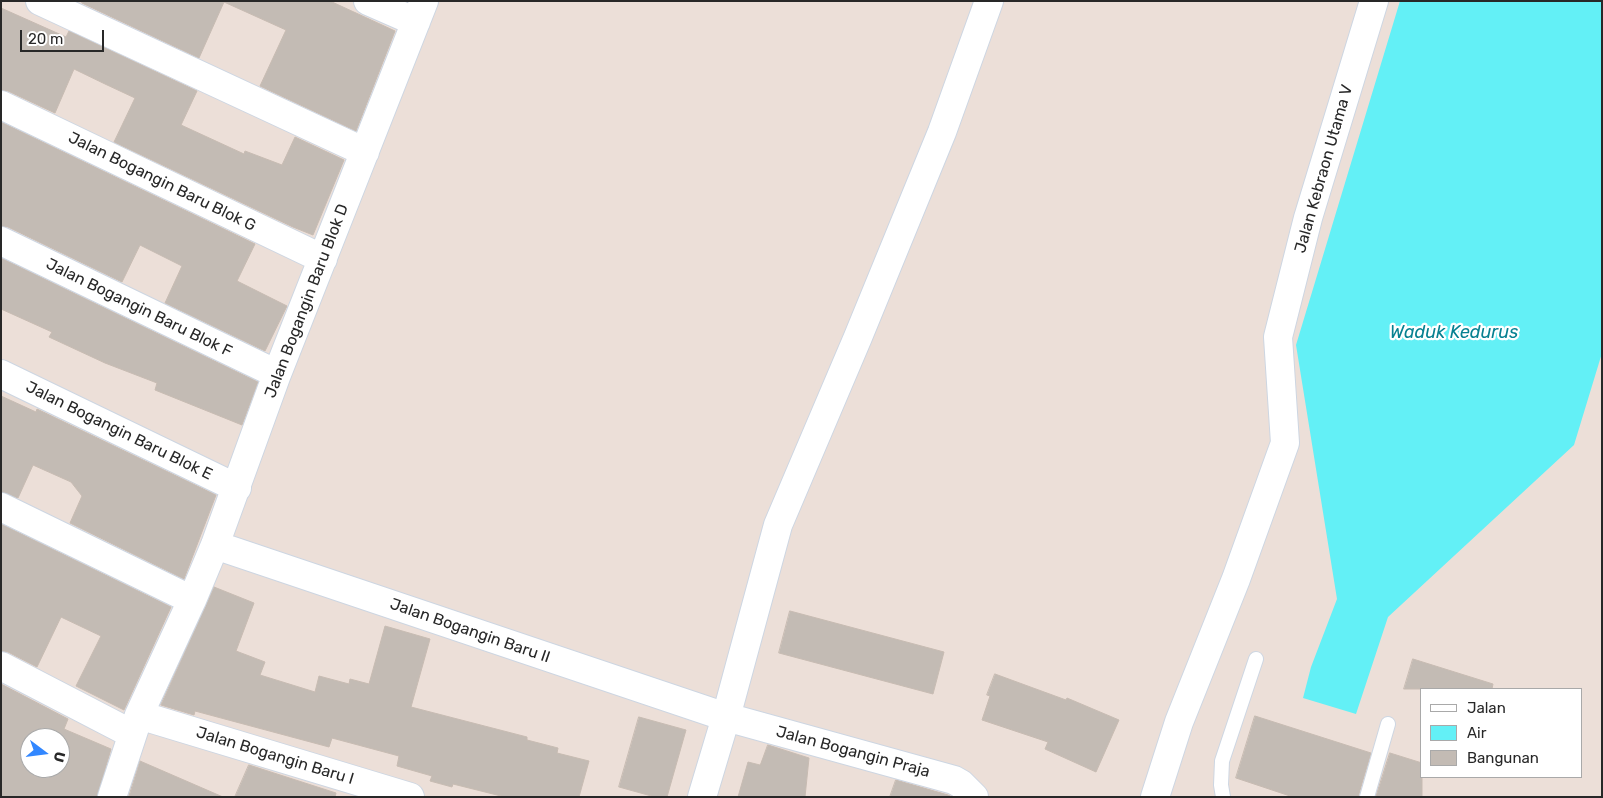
<!DOCTYPE html>
<style>
body{margin:0}
#map{position:relative;width:1603px;height:798px;overflow:hidden;background:#ecdfd8;font-family:Rubik,sans-serif}
canvas{display:block}
.frame{position:absolute;inset:0;border:2px solid #282828;pointer-events:none}
.legend{position:absolute;left:1420px;top:688px;width:162px;height:90px;box-sizing:border-box;background:#fff;border:1px solid #a9a9a9;margin:0;padding:6px 9px;list-style:none;font-size:15px;color:#282828}
.legend li{display:flex;align-items:center;gap:10px;height:25px}
.legend b{width:25px;border:1px solid #a9a9a9}
.north{position:absolute;left:20px;top:728px;width:50px;height:50px;box-sizing:border-box;background:#fff;border:1px solid #a9a9a9;border-radius:50%;rotate:105deg;font-size:14px;font-weight:700;line-height:20px;text-align:center;color:#282828}
.north::after{content:'';display:block;margin:auto;width:18px;height:22px;background:#3287ff;clip-path:polygon(50% 0,100% 100%,50% 72%,0 100%)}
.scale{position:absolute;left:20px;top:30px;width:84px;height:22px;box-sizing:border-box;border:2px solid #282828;border-top:0;padding-left:6px;font-size:15px;line-height:18px;white-space:nowrap;color:#282828;-webkit-text-stroke:4px #fff;paint-order:stroke}
</style>
<div id="map">
<canvas width="1603" height="798"></canvas>
<div class="frame"></div>
<ul class="legend">
<li><b style="height:6px;background:#fff"></b>Jalan</li>
<li><b style="height:14px;background:#63f0f6"></b>Air</li>
<li><b style="height:14px;background:#c3bbb4"></b>Bangunan</li>
</ul>
<div class="north">U</div>
<div class="scale">20 m</div>
</div>
<script>
const ctx = document.querySelector('canvas').getContext('2d');
ctx.lineJoin = 'round';
function paint(path, color) {
  ctx.fillStyle = color;
  ctx.fill(path, 'evenodd');
}
function strokePath(path, color, width, dash) {
  ctx.strokeStyle = color;
  ctx.lineWidth = width;
  ctx.lineCap = dash ? 'butt' : 'round';
  ctx.setLineDash(dash || []);
  ctx.stroke(path);
}
function write(font, color, halo, rows, align = 'center') {
  ctx.font = font + ' Rubik,sans-serif';
  ctx.lineWidth = 4.5;
  ctx.setLineDash([]);
  ctx.textBaseline = 'middle';
  ctx.strokeStyle = halo;
  ctx.fillStyle = color;
  for (const [text, x, y, turn = 0] of rows) {
    ctx.save();
    ctx.translate(x, y);
    ctx.rotate((+turn || 0) * Math.PI / 180);
    ctx.textAlign = isNaN(turn) ? turn : align;
    if (halo) ctx.strokeText(text, 0, 0);
    ctx.fillText(text, 0, 0);
    ctx.restore();
  }
}
paint(new Path2D(`
 M1400,1H1602V353L1574,445L1388,617L1356,714L1303,698L1311,667L1337,599L1296,345Z`), '#63f0f6');
const building = new Path2D(`
 M83,1H330L395,31L356,131L260,86L286,30L224,2L199,58L82,3Z
 M1,8L66,37L69,31L197,91L181,125L244,154L245,151L282,165L295,137L344,160L313,235L293,227L114,142L135,98L105,84L74,69L55,113L8,91L1,90Z
 M1,122L255,244L237,281L287,306L265,351L165,303L182,266L140,245L122,282L8,227L1,226Z
 M1,258L258,382L242,425L155,390L157,383L105,363L49,337L52,332L1,309Z
 M1,396L36,412L37,409L216,495L184,579L70,523L82,496L71,482L33,465L18,498L1,492Z
 M1,524L171,607L124,710L76,686L101,636L61,617L37,667L8,652L1,651Z
 M214,587L254,603L236,651L265,662L260,675L315,692L319,676L349,684L350,679L369,684L385,626L430,639L411,707L527,737V740L558,748L557,753L589,761L579,797H505L453,784L452,787L430,781L432,776L397,766L399,756L332,738L329,747L195,711L194,715L161,705Z
 M790,611L944,652L933,694L779,653Z
 M1413,659L1493,684L1492,689H1404Z
 M995,674L1066,700L1067,698L1119,720L1096,772L1045,749L1048,742L982,720L990,696L987,695Z
 M1,684L68,719L64,729L111,749L97,797H1ZM30,738H60V768H30Z
 M1255,716L1371,753L1358,797H1293L1236,778Z
 M639,717L686,730L667,797H655L619,787Z
 M768,745L809,758L805,797H738L748,762L760,765Z
 M1390,753L1422,763V797H1376Z
 M140,761L223,797H129Z
 M249,765L336,793L335,797H235Z
 M896,780L948,795L952,797H890Z`);
paint(building, '#c3bbb4');
strokePath(building, '#c7bbb2', 1);
const service = new Path2D(`
 M1223,797L1221,785L1222,761L1256,659
 M1367,797L1388,724`);
const minor = new Path2D(`
 M40,1L365,152
 M368,1L416,22
 M1,105L323,259
 M1,241L277,374
 M1,374L237,488
 M1,507L192,600
 M215,545L726,717L954,780L961,784L974,797
 M1,666L132,734
 M139,715L410,797
 M112,797L139,715L192,600L215,545L277,374L424,1
 M702,797L726,717L778,525L858,337L942,132L989,1
 M1155,797L1179,722L1236,579L1285,443L1278,337L1308,218L1374,1`);
strokePath(service, '#cdd6e2', 16);
strokePath(minor, '#cdd6e2', 30);
strokePath(service, '#fff', 14);
strokePath(minor, '#fff', 28);
write('16px', '#282828', '#fff', [
 ["Jalan Kebraon Utama V",1324,169,-74],
 ["Jalan Bogangin Baru Blok G",162,182,26],
 ["Jalan Bogangin Baru Blok D",307,301,-69],
 ["Jalan Bogangin Baru Blok F",139,308,26],
 ["Jalan Bogangin Baru Blok E",119,431,26],
 ["Jalan Bogangin Baru II",470,631,19],
 ["Jalan Bogangin Praja",853,752,15],
 ["Jalan Bogangin Baru I",275,756,17]
]);
write('italic 18px', '#068191', '#fff', [
 ["Waduk Kedurus",1454,333]
]);
</script>
